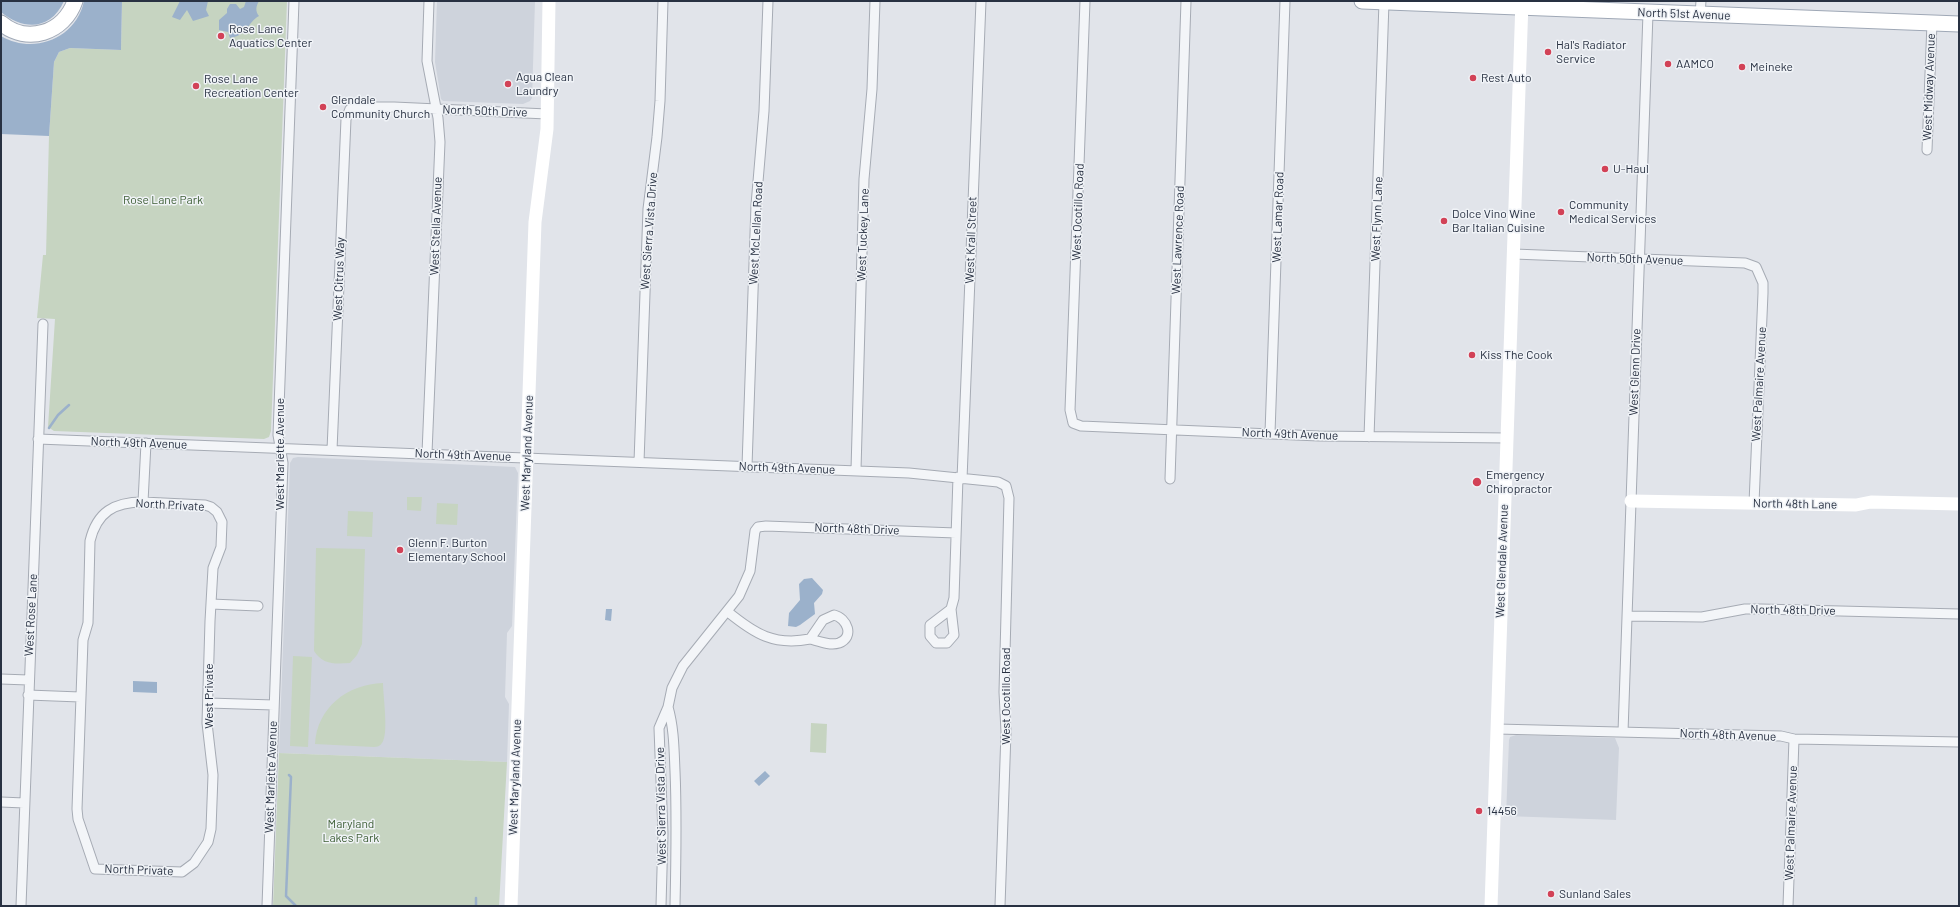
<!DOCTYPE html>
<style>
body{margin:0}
#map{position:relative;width:1960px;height:907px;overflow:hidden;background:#e1e4ea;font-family:Barlow,sans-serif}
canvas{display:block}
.frame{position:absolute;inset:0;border:2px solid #283142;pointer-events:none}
</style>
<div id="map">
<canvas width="1960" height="907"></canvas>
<div class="frame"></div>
</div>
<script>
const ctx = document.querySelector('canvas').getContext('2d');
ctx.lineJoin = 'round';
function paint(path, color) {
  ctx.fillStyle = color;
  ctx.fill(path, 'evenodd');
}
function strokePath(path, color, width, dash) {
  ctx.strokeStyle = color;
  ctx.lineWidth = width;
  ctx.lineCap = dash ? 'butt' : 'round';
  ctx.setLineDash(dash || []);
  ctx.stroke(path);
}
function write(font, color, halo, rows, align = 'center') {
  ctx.font = font + ' Barlow,sans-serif';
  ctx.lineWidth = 3;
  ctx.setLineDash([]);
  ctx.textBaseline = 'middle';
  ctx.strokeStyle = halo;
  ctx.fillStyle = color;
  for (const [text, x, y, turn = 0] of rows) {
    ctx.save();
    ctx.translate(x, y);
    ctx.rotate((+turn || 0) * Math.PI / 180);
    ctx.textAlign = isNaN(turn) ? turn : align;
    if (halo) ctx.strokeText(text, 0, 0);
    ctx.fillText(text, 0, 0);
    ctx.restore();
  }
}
paint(new Path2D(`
 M437,1H535L532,98L530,101L523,104L443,101L441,99L435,62Z
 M298,457L515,467L518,473L512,626L507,633L505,697L509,704L507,762L279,753L290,463L293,458Z
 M1516,735L1615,738L1619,748L1616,820L1506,816L1509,740L1510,737Z`), '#ced3dc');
paint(new Path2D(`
 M122,1H287L271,431L269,437L264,439L54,431L48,427L55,319L37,318L43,255H46L49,136L54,62L59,52L70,48L121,50Z
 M407,497H422L421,511L407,510Z
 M437,503L458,504L457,525L436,524Z
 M348,511L373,512L372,537L347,536Z
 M316,548L365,549L362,644L357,655L350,663C335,664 323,665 314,651Z
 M293,656L312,657L308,747L290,746Z
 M383,683C383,696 389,734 382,743C380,746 377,747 374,747L315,744C317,708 347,684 383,683Z
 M811,723L827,724L826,753L810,752Z
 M279,753L507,762L499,906H273Z`), '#c6d4c1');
paint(new Path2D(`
 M1,1H64C51,30 24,31 1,12Z
 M84,1H122L121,50L70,48L59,52L54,62L49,136L1,134V36C33,55 76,39 84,1Z
 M180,1H208L206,10L209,16L193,21L187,10L180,20L172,17Z
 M246,1H259C256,6 255,11 259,16C247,23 248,35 230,38L228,32L219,30V20L227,13V9L230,4H236L240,9L244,7Z
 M812,578L823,590L822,594L814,603L815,614L800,625L796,627L788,626L789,613L800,600L799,584L804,579Z
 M606,609H612L611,621L605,620Z
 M133,681L157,682V693L133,692Z
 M765,771L770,776L759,786L754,781Z`), '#9bb1cb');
strokePath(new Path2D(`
 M49,428L58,415L69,405
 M289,775L291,777L286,896L296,906
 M476,906V898`), '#9bb1cb', 2.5);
const street = new Path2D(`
 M1085,1L1070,410L1073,423L1081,426L1319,436L1507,438
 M1700,14L1701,1
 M1927,150L1932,23
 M1514,254L1745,263L1756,267L1763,283V293L1754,503
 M1270,433L1285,1
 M1369,437L1384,2
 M38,439L909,473L998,482L1006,486L1009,498L1004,692L1006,732L1000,906
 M332,450L346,119L350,109L358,107H394L547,114
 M427,453L440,142L438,118L427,61L429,1
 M639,462L648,209L657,137L660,101L663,1
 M747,466L756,205L764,111L768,1
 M856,470L864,179L872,89L875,1
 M962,479L981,1
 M1170,479L1186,1
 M143,502L205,505L211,507L217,512L222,522L221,547L213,568L210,621L207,723L213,775L211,829L208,842L194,863L182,872L95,869L78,819L77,809L83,640L88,623L90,541C97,512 114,502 143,502Z
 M143,502L146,443
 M211,604L258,606
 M951,609L954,598L958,477
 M951,609L954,635L947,643H936L930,636V625Z
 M728,612C755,634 774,646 810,639
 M834,615C847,618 855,637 839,643C830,646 818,641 810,639L823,620Z
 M1627,616L1702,617L1745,609H1761L1959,614
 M1,679L28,680
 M28,695L80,697
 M208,703L274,705
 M668,707C674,728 674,749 675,771C677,816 676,861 675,906
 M1497,729L1781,736L1794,739L1959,742
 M1623,732L1648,13
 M1,802L24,803
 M21,906L43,324
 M267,906L283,463L278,435L294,1
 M661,906L663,834L659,728L668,707L672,688L683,666L739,596L750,571L755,531L758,527L766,526L956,533
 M1788,906L1794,739`);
const primary = new Path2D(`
 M1362,1L1959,24
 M1,23C27,45 64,33 75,1`);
strokePath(street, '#a6abb4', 11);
strokePath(primary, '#9fa8b6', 17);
strokePath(street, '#f3f5f8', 9);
strokePath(new Path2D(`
 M1631,501L1856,505L1871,502L1959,504
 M511,906L535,222L547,129L549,1
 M1491,906L1522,1`), '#fff', 13);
strokePath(primary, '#fff', 15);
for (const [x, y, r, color] of [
 [221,36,4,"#d24257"],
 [1548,52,4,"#d24257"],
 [1668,64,4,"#d24257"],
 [1742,67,4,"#d24257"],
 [1473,78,4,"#d24257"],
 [508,84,4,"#d24257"],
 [196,86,4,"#d24257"],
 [323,107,4,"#d24257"],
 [1605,169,4,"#d24257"],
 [1561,212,4,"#d24257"],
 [1444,221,4,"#d24257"],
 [1472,355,4,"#d24257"],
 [1477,482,5,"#d24257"],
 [400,550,4,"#d24257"],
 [1479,811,4,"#d24257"],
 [1551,894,4,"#d24257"]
]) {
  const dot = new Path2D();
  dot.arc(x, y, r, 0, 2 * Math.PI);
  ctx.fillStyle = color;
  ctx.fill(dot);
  strokePath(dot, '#f0f3f7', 1.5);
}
write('12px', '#283142', '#f0f3f7', [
 ["North 51st Avenue",1684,14,2],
 ["West Midway Avenue",1929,87,-88],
 ["North 50th Drive",485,111,2],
 ["West Ocotillo Road",1078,212,-88],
 ["West Lamar Road",1278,217,-88],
 ["West Flynn Lane",1377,219,-88],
 ["West Stella Avenue",436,226,-88],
 ["West Sierra Vista Drive",649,231,-86],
 ["West McLellan Road",756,233,-87],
 ["West Tuckey Lane",863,235,-88],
 ["West Krall Street",971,240,-88],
 ["West Lawrence Road",1178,240,-88],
 ["North 50th Avenue",1635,259,2],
 ["West Citrus Way",339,279,-88],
 ["West Glenn Drive",1635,372,-88],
 ["West Palmaire Avenue",1759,384,-87],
 ["North 49th Avenue",1290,434,2],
 ["North 49th Avenue",139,443,2],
 ["West Maryland Avenue",527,453,-88],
 ["West Marlette Avenue",280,454,-90],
 ["North 49th Avenue",463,455,2],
 ["North 49th Avenue",787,468,2],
 ["North 48th Lane",1795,504,1],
 ["North Private",170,505,3],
 ["North 48th Drive",857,529,2],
 ["West Glendale Avenue",1502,561,-88],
 ["North 48th Drive",1793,610,1],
 ["West Rose Lane",31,615,-87],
 ["West Private",209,696,-90],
 ["West Ocotillo Road",1006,696,-90],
 ["North 48th Avenue",1728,735,2],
 ["West Marlette Avenue",271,777,-88],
 ["West Maryland Avenue",515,777,-88],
 ["West Sierra Vista Drive",661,806,-91],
 ["West Palmaire Avenue",1791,823,-88],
 ["North Private",139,870,2]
]);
write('12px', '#283142', '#f0f3f7', [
 ["Rose Lane",229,29],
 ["Aquatics Center",229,43],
 ["Hal's Radiator",1556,45],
 ["Service",1556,59],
 ["AAMCO",1676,64],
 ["Meineke",1750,67],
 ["Agua Clean",516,77],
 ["Laundry",516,91],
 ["Rest Auto",1481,78],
 ["Rose Lane",204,79],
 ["Recreation Center",204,93],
 ["Glendale",331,100],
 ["Community Church",331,114],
 ["U-Haul",1613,169],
 ["Community",1569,205],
 ["Medical Services",1569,219],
 ["Dolce Vino Wine",1452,214],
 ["Bar Italian Cuisine",1452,228],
 ["Kiss The Cook",1480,355],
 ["Emergency",1486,475],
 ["Chiropractor",1486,489],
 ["Glenn F. Burton",408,543],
 ["Elementary School",408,557],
 ["14456",1487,811],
 ["Sunland Sales",1559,894]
], 'left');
write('12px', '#3d5e35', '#f0f3f7', [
 ["Rose Lane Park",163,200],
 ["Maryland",351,824],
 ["Lakes Park",351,838]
]);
</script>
